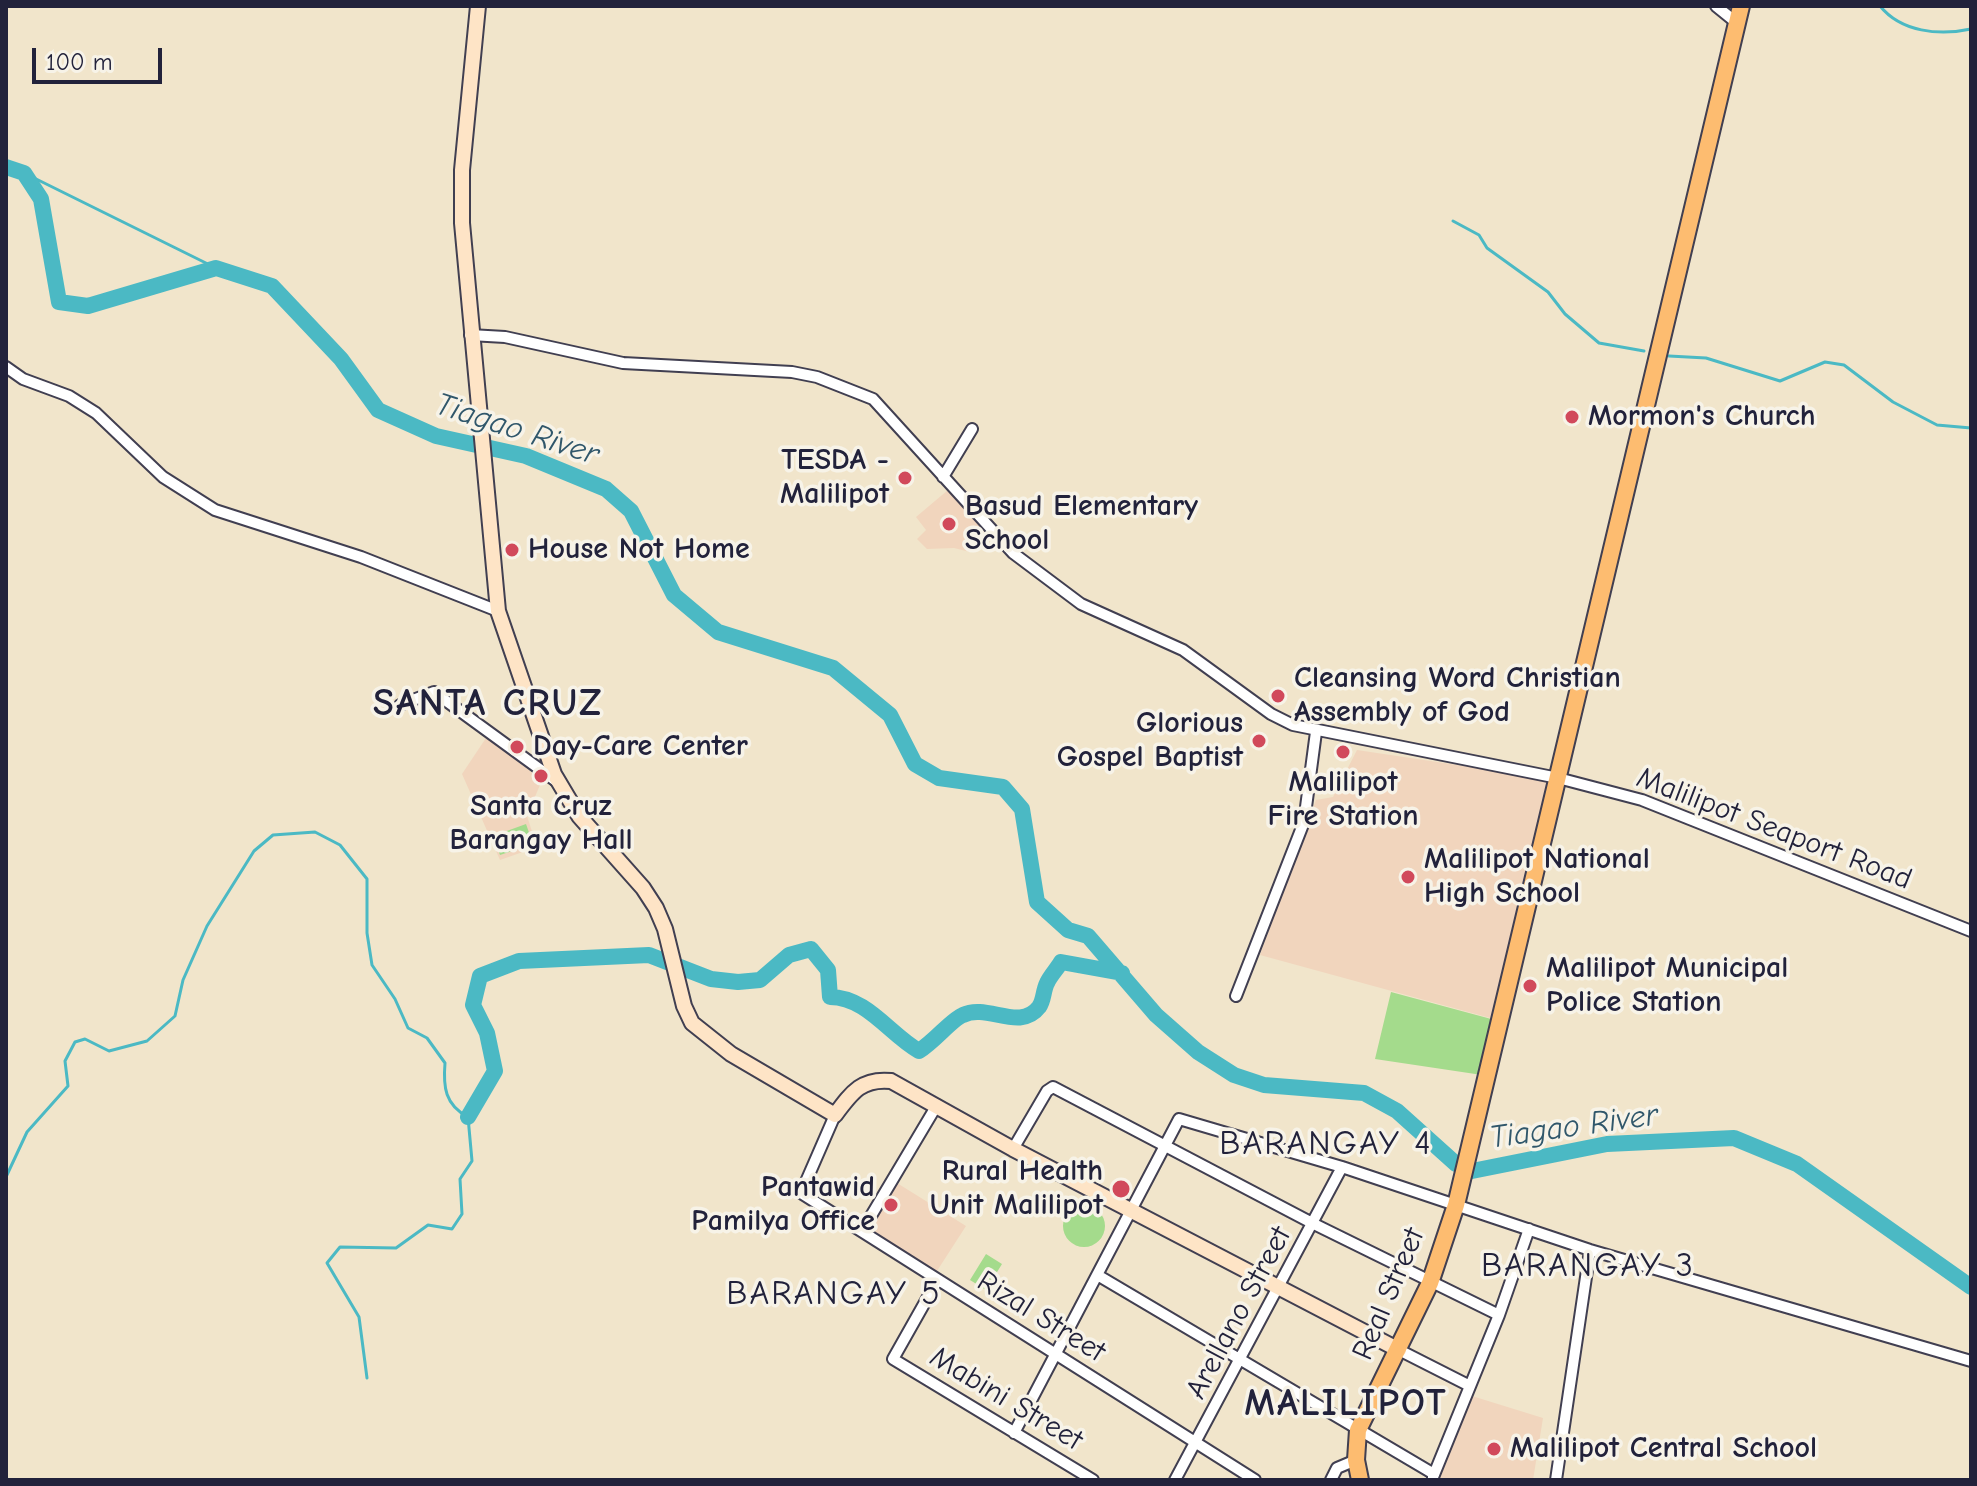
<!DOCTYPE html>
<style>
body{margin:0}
#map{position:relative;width:1977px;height:1486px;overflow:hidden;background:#f1e5cb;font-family:"Comic Neue",sans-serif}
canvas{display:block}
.frame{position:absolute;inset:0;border:8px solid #22223b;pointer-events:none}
.scale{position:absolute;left:32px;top:48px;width:130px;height:36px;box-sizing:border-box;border:4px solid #22223b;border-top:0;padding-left:10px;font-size:24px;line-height:28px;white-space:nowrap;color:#22223b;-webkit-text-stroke:6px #f7f3e8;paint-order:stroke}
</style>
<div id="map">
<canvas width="1977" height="1486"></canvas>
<div class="frame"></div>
<div class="scale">100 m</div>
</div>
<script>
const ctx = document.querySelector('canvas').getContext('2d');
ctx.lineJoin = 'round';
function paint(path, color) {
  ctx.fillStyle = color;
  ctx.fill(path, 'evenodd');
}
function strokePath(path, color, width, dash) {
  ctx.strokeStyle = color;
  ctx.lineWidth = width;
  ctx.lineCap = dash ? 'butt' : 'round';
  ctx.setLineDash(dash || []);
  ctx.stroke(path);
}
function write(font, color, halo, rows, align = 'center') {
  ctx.font = font + ' "Comic Neue",sans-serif';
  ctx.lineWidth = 7;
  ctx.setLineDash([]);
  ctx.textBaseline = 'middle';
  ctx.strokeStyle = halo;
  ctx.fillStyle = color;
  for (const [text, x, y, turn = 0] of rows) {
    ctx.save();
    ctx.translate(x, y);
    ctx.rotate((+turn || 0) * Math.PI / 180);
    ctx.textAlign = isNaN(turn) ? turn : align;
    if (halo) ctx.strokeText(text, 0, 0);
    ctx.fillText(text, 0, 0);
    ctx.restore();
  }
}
paint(new Path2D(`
 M948,490L990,538L979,537L970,552L954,548L927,549L917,539L926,530L916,517Z
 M486,738L542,780L527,816L537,847L500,860L462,774Z
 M1357,750L1551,779L1494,1019L1260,955L1316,800L1333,797Z
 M897,1183L966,1226L935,1274L867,1230Z
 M1472,1396L1543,1418L1533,1480H1438Z`), '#f1d5bd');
paint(new Path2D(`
 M526,824L533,844L500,855L493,836Z
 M1391,992L1495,1020L1482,1075L1375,1059Z
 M1063 1226a21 21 0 1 1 42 0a21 21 0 1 1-42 0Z
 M986,1254L1002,1264L986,1290L970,1280Z`), '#a4db8c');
strokePath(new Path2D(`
 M1880,6C1901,32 1939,36 1971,29
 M24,173L216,268
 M1453,221L1479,235L1487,248L1548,292L1565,314L1599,343L1644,351
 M1669,356L1706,358L1780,381L1825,362L1844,365L1893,402L1937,425L1971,428
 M6,1177L27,1132L68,1086L65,1061L75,1042L85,1039L109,1051L147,1041L175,1016L183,980L207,926L254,851L273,835L315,832L340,845L367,879V933L372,965L395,999L408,1028L427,1038L445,1063C443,1087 445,1105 468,1117L472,1161L460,1179L462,1214L452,1229L428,1225L396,1248L340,1247L327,1263L359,1317L367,1378
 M6,1479L11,1480`), '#4bb9c4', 3);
strokePath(new Path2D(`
 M6,167L24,173L41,199L59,302L88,306L216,268L272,286L341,359L378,410L436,436L526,456L606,489L631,511L674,595L718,632L833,668L890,715L915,764L939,778L1003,787L1022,809L1037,902L1068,930L1088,936L1156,1015L1198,1052L1234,1075L1264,1085L1364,1093L1397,1111L1456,1164L1472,1171L1607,1144L1734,1138L1797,1164L1971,1287
 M468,1117L495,1071L487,1033L473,1005L480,976L519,961L649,955L711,979L738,982L760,980L789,955L811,949L828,970L830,997C867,997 890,1035 919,1051C935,1041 952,1019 963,1015C987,1003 1020,1032 1039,1007C1044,1000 1043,991 1047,983C1050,976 1057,969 1061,962L1122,973`), '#4bb9c4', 16);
const street = new Path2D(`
 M1716,6L1737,23
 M470,335L505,337L623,363L792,372L817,377L873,399L1013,553L1081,604L1183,650L1271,714L1293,725L1558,778L1642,800L1971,931
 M6,367L23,379L69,396L96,413L163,477L215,510L361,557L498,611
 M943,477L972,429
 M400,705L434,692L556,781
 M1236,996L1304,822L1316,732
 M835,1115L801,1193L1255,1480
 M1013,1149L1047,1091L1053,1087L1314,1224L1499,1315
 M862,1231L937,1105
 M1099,1276L1434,1474
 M937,1281L893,1359L1093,1480
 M1399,1350L1470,1386
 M1014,1433L1179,1119L1342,1167L1590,1250L1971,1361
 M1433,1477L1499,1315L1529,1229
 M1175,1480L1342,1167
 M1331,1480L1337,1468L1356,1460
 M1556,1480L1590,1250`);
const secondary = new Path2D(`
 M478,6L462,170V223L498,611L554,774L579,816L643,888L656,908L665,929L684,1006L692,1023L731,1054L835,1115C852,1092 862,1078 891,1081L1013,1149L1399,1350`);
const primary = new Path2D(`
 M1360,1480L1356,1460L1358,1430L1430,1283L1456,1205L1741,6`);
strokePath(street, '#413f51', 14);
strokePath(secondary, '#413f51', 18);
strokePath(primary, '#413f51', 20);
strokePath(street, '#fff', 10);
strokePath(secondary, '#fee4c6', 14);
strokePath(primary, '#fdbc70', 16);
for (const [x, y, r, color] of [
 [1572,417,8,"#d1495b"],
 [905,478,8,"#d1495b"],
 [949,524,8,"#d1495b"],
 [512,550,8,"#d1495b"],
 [1278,696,8,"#d1495b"],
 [1259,741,8,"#d1495b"],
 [517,747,8,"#d1495b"],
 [1343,752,8,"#d1495b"],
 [541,776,8,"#d1495b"],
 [1408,877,8,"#d1495b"],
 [1530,986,8,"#d1495b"],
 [1121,1189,10,"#d1495b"],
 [891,1205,8,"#d1495b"],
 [1494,1449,8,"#d1495b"]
]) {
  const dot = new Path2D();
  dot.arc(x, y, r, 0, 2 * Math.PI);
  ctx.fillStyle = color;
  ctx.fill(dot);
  strokePath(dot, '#f7f3e8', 3);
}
write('bold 30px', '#22223b', '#f7f3e8', [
 ["Mormon's Church",1588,417],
 ["TESDA -",889,461,"right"],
 ["Malilipot",889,495,"right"],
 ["Basud Elementary",965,507],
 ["School",965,541],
 ["House Not Home",528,550],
 ["Cleansing Word Christian",1294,679],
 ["Assembly of God",1294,713],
 ["Glorious",1243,724,"right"],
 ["Gospel Baptist",1243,758,"right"],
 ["Day-Care Center",533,747],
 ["Malilipot",1343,783,"center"],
 ["Fire Station",1343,817,"center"],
 ["Santa Cruz",541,807,"center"],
 ["Barangay Hall",541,841,"center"],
 ["Malilipot National",1424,860],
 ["High School",1424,894],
 ["Malilipot Municipal",1546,969],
 ["Police Station",1546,1003],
 ["Rural Health",1103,1172,"right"],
 ["Unit Malilipot",1103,1206,"right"],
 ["Pantawid",875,1188,"right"],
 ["Pamilya Office",875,1222,"right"],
 ["Malilipot Central School",1510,1449]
], 'left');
write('30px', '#22223b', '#f7f3e8', [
 ["Malilipot Seaport Road",1774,829,21],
 ["Real Street",1389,1294,-67],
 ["Arellano Street",1239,1313,-62],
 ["Rizal Street",1041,1317,32],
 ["Mabini Street",1006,1399,31]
]);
write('italic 32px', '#30576b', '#f7f3e8', [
 ["Tiagao River",517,430,18],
 ["Tiagao River",1574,1127,-8]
]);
ctx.letterSpacing = '2px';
write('34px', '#22223b', '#f7f3e8', [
 ["BARANGAY 4",1326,1144],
 ["BARANGAY 3",1588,1266],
 ["BARANGAY 5",834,1294]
]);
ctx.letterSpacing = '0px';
ctx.letterSpacing = '2px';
write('bold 38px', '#22223b', '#f7f3e8', [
 ["SANTA CRUZ",488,704],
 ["MALILIPOT",1346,1404]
]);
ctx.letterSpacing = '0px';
</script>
